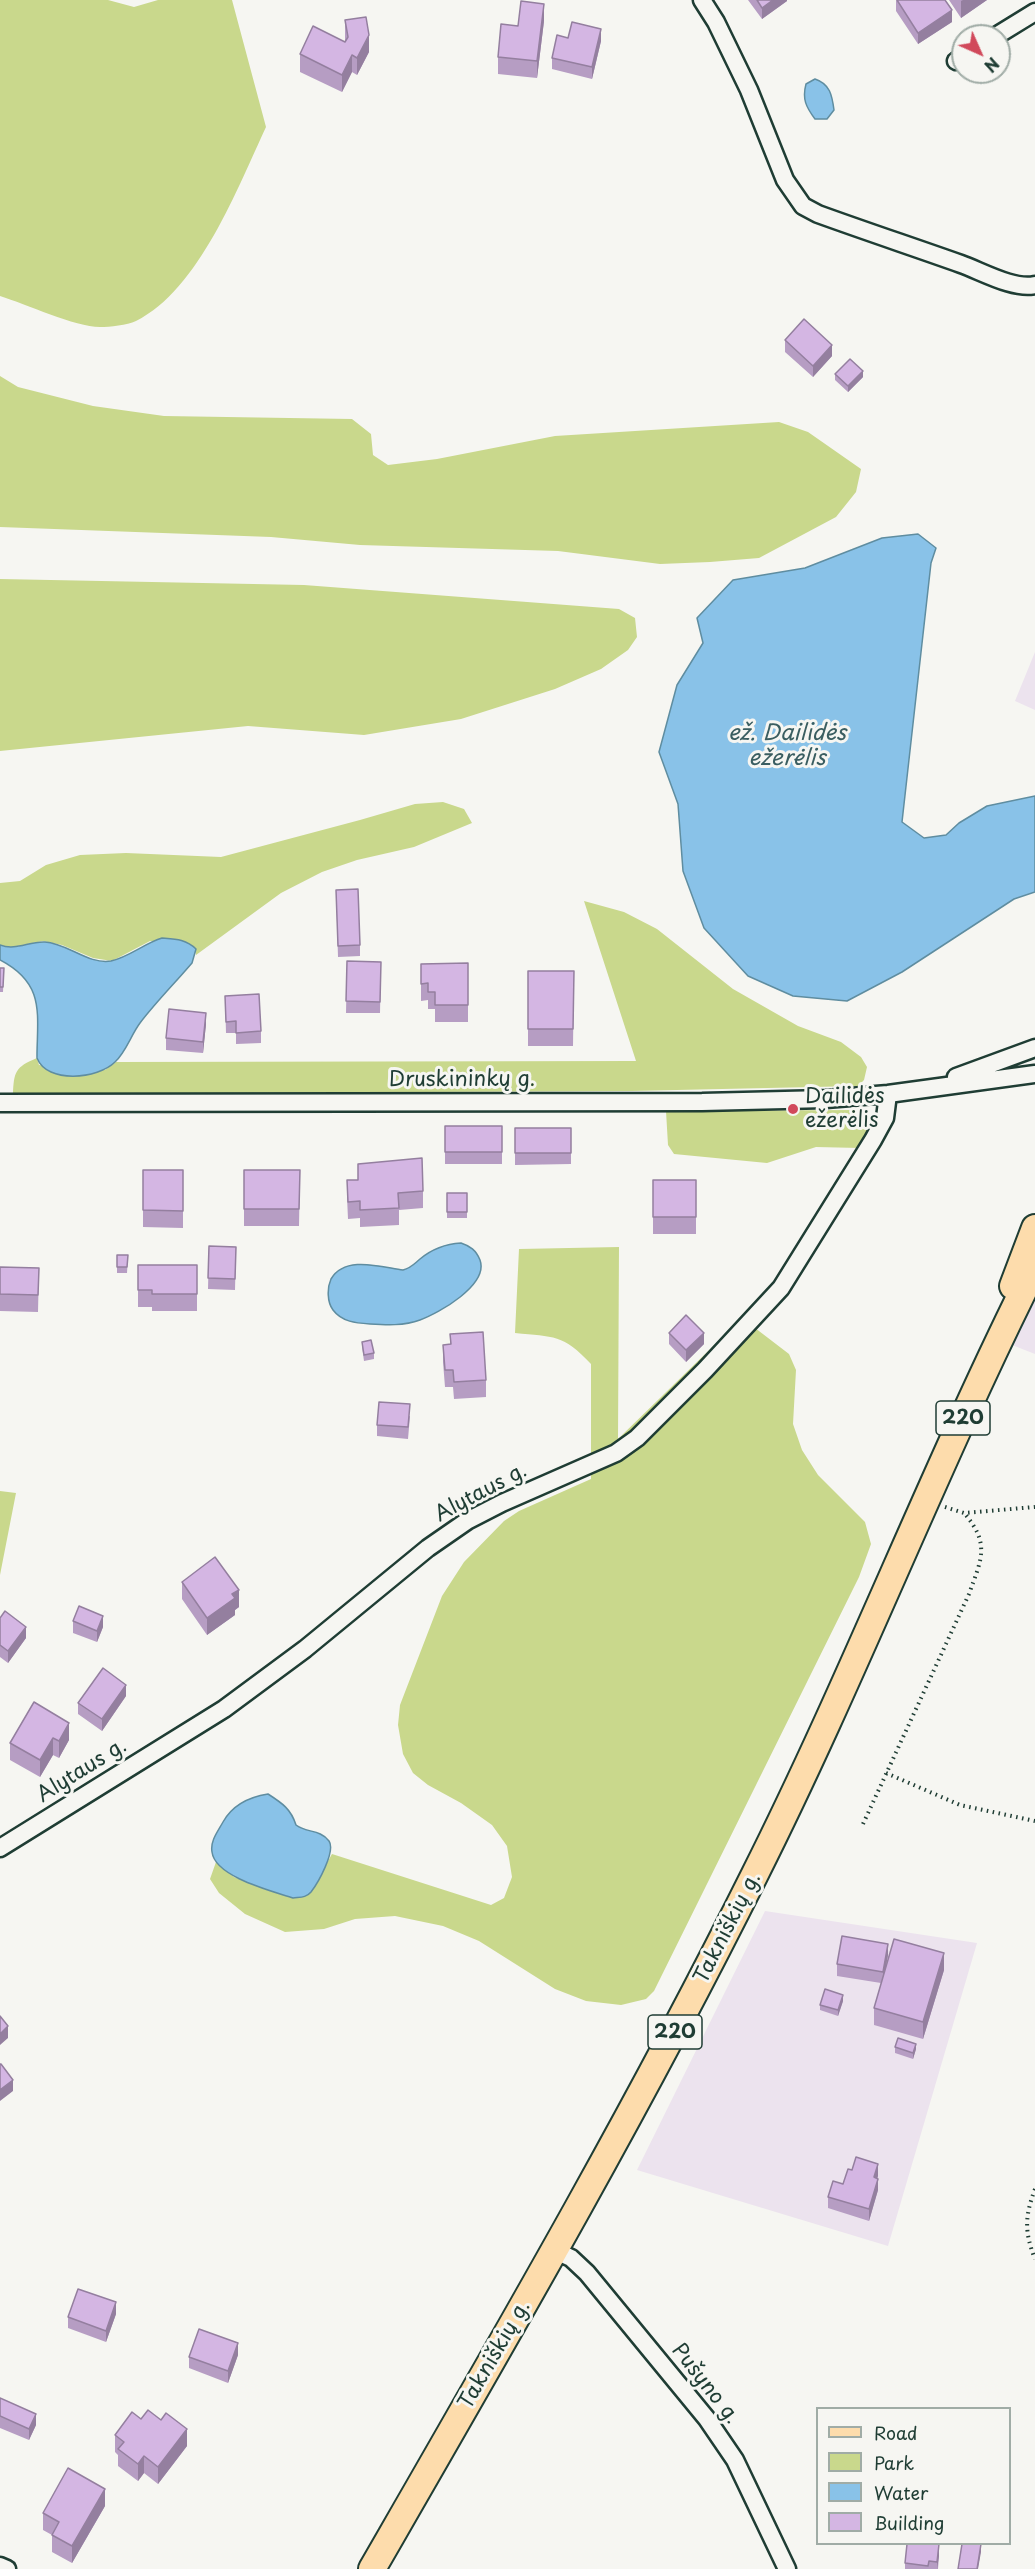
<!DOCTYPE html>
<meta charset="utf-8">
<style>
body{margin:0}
#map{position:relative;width:1035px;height:2569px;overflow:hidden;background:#f6f6f2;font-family:"Playpen Sans",sans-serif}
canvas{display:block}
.legend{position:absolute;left:816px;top:2407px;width:195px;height:138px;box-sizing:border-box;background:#f6f6f2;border:2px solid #a0aca6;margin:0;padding:8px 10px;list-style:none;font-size:18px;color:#1f3d34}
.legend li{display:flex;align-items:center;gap:12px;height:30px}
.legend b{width:30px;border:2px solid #a0aca6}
.north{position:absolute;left:951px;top:24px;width:60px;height:60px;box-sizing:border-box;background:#f6f6f2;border:2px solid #a0aca6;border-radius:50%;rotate:135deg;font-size:16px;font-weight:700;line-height:24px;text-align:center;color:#1f3d34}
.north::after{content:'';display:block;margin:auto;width:21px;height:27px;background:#d1495b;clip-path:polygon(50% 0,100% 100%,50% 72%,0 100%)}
</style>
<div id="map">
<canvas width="1035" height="2569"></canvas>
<ul class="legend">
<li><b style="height:8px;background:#fddcac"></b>Road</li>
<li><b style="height:16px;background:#c9d88c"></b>Park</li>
<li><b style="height:16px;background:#89c2e8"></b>Water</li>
<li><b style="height:16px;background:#d4b6e3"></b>Building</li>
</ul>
<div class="north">N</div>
</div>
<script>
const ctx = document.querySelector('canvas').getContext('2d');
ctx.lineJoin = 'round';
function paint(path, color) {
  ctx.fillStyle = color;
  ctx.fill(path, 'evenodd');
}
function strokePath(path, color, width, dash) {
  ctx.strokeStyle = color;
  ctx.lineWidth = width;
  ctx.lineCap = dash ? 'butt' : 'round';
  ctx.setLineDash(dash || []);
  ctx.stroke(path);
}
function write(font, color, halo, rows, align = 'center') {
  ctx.font = font + ' "Playpen Sans",sans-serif';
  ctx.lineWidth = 6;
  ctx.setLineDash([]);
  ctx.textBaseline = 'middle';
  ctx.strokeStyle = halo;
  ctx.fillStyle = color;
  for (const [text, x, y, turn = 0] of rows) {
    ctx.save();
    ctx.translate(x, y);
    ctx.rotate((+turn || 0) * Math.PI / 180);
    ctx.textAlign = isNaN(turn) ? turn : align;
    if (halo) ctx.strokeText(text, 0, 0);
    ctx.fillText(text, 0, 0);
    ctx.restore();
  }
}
paint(new Path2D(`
 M1035,652V710L1015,701Z
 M1035,1279V1354L1007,1343Z
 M765,1911L977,1943L888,2246L637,2170Z`), '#ece3ee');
paint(new Path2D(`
 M0,0H108L134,7L158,0H232L266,127C238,187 199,290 136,321C127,325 110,327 100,327C75,327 26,304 0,296Z
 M0,376L18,387L93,406L164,416L352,419L371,434L373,455L388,465L437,459L555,436L779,422L808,432L861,469L856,492L836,517L759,558L710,562L660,564L558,551L360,545L271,537L0,527Z
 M0,579L304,585L619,609L635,618L637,637L628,650L601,669L555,689L461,719L364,735L248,726L0,751Z
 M443,802L464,809L472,823L414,847L357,860L322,872L281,893L196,955L195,949L150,941L112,961L93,958L62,945L43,941L8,948L0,945V883L20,881L46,865L80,855L126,853L221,857L360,820L415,804Z
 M584,901L624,912L657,929L733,989L798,1026L841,1042L861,1057L867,1067L864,1080L858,1086L632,1091L13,1094C14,1072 15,1067 37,1058L39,1065L105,1070L116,1062L636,1061Z
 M859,1110C870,1123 870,1133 860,1148L816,1147L767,1163L674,1154L668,1145L666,1111Z
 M619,1247L618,1439L742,1318L789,1354L796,1370L793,1424L802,1450L818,1475L865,1522L871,1544L859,1577L654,1991L646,1999L621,2005L586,2001L555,1989L479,1941L443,1926L395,1916L355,1919L324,1929L285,1932L245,1914L219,1893L210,1879L216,1862L234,1877L264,1889L293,1898L310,1893L332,1854L491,1905L504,1898L512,1877L507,1846L492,1825L461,1803L428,1785L413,1773L403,1754L398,1725L400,1705L442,1596L464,1562L504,1521L519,1511L591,1479V1364C563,1334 554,1337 515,1333L519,1249Z
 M0,1491L16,1493L0,1575Z`), '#c9d88c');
const water = new Path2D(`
 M815,79C830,84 832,95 834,110L827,119H815C806,107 802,99 806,84Z
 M918,534L936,548L931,563L902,822L924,838L946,835L959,823L987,806L1035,796V892L1014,899L902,972L847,1001L793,996L748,976L704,928L683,871L678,804L659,752L677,685L703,643L697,618L733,580L805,568L882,538Z
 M162,938C175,939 186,939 196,949L192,963C175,983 156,1002 140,1023C131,1035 126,1052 115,1062C98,1079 47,1084 37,1058C37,1014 46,984 0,960V945C16,951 29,941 45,942C67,943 89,965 111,961C129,957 145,943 162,938Z
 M461,1243C470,1246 476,1250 480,1260C489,1285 439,1313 420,1320C404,1326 386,1325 370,1324C356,1323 342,1322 333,1310C327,1302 327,1288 331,1279C345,1255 381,1267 403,1270C411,1268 414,1264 420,1259C432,1249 444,1244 461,1243Z
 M268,1794C282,1803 291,1809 296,1825C306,1833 320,1829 329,1841C336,1851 318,1883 311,1892C306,1898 300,1897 293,1898C272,1891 215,1877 212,1852C210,1841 218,1831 223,1822C233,1804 249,1797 268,1794Z`);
paint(water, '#89c2e8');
strokePath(water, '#5f8da0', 1.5);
const minor = new Path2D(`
 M702,0L716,22L749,90L785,180L803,206L818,214C865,231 913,247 961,264C981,271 1014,290 1035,285
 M996,36L1035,12
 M956,61L963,57
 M956,1077L1035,1048
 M0,1103L702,1102L826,1099L888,1094L1035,1074
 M0,1848L224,1709L305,1649L428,1548L467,1521L502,1503L616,1453L637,1438L705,1370L781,1288L873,1140L885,1118L888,1094
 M556,2251L571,2258L587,2273L707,2419L735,2460L787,2569
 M0,2566L7,2569`);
const primary = new Path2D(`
 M1013,1286L1035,1228
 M372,2569C504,2340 637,2111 755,1874C855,1675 935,1466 1035,1267`);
strokePath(minor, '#1f3d34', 21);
strokePath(primary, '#1f3d34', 30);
strokePath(new Path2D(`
 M945,1507L964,1513L1035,1507
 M886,1773L960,1805L1035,1821
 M863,1824L969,1594C981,1560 991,1544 964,1513
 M1035,2189C1025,2216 1024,2231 1035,2259`), '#1f3d34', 4, [1.5, 4.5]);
strokePath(minor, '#f6f6f2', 16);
strokePath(primary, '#fddcac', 26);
paint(new Path2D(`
 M748,0H787V1L762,19Z
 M896,0L952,22L918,44L896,11Z
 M949,0H987L961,18Z
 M345,20L369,52L357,75L352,72L342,92L300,72V54L345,42Z
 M544,21L537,78L498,74V57Z
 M568,38L601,41L592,79L552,69V58Z
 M785,340L832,356L813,377L785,352Z
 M835,374L863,377L848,392L835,380Z
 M336,890L360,945V956L338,957Z
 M347,961L381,962L380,1013H346Z
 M468,963V1022H435V1009H428V1000L421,1001V964Z
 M0,968H4L3,992H0Z
 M528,971H574L573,1046H528Z
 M225,996L261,1031V1043L236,1044V1033H226Z
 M206,1024L203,1053L166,1050V1038Z
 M445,1126H502V1164H445Z
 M515,1128H571V1164L515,1165Z
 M358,1164L423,1191V1208L399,1210V1225L360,1227V1218L348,1219L347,1197V1180H358Z
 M143,1170H183V1228L143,1227Z
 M244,1170H300L299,1226H244Z
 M653,1180H696V1234H653Z
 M447,1193H467V1218H447Z
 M209,1246L236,1247L235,1290L208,1289Z
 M117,1255H128L127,1273H117Z
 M138,1265H197V1311H152V1307H138Z
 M0,1267L39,1268L38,1312L0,1311Z
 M669,1333L704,1344L686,1362L669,1344Z
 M450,1334L486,1380V1397L454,1399L453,1387H445L443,1362V1345L450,1344Z
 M362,1342L374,1353V1359L364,1361L362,1347Z
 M410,1416L408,1439L377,1436V1425Z
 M182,1582L239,1607L235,1610V1615L207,1635L182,1599Z
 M0,1618L26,1638L8,1663L0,1657Z
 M73,1621L103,1627L97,1642L73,1633Z
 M126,1696L102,1731L78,1714V1703Z
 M34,1702L69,1740L59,1758L53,1755L40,1777L10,1760V1743Z
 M888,1955L886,1966L944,1970L923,2039L874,2025V2008L881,1983L837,1976V1964Z
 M843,2001L838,2016L820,2010V2005Z
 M895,2047L916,2049L913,2059L895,2053Z
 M878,2176L877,2178L878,2190L869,2221L828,2208V2197L843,2184Z
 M116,2314L106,2342L68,2328V2317Z
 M238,2355L228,2383L189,2368V2357Z
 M0,2398L36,2425L29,2440L0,2428Z
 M141,2419L187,2446L158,2484L144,2473L138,2481L118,2466V2455L115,2452V2435Z
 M105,2506L72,2563L52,2552V2535L43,2530V2513Z
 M939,2556L938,2569H905V2563Z`), '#b69dc3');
paint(new Path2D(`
 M773,0H787V1L762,19V8Z
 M963,0H987L961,18V1Z
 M544,4V21L537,78V61Z
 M952,10V22L918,44V33Z
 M601,29V41L592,79V67Z
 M369,35V52L357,75V58Z
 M352,55V72L342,92V75Z
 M832,345V356L813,377V366Z
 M863,371V377L848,392V386Z
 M206,1013V1024L203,1053V1042Z
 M704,1333V1344L686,1362V1350Z
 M239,1590V1607L235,1610V1615L207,1635V1618L232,1594Z
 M103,1616V1627L97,1642V1631Z
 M26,1627V1638L8,1663V1651Z
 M126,1685V1696L102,1731V1719Z
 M69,1723V1740L59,1758V1741Z
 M53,1738V1755L40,1777V1760Z
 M888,1944V1955L883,1984V1972Z
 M944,1953V1970L923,2039V2022Z
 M843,1995V2001L838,2016V2010Z
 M8,2026V2038L0,2045V2034Z
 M916,2044V2049L913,2059V2053Z
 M13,2080V2091L0,2101V2090Z
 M878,2164V2176L874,2189V2177Z
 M878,2179V2190L869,2221V2209Z
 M116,2302V2314L106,2342V2331Z
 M238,2343V2355L228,2383V2371Z
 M36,2414V2425L29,2440V2429Z
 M187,2429V2446L158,2484V2467Z
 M144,2456V2473L138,2481V2464Z
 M105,2489V2506L72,2563V2546Z
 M939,2544V2556L937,2569V2562Z
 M981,2544V2552L978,2569H977Z`), '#947f9f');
const building = new Path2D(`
 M757,0H773L762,8Z
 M897,0H945L952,10L918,33Z
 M521,1L544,4L537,61L498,57L501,24L518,26Z
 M366,17L369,35L357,58L352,55L342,75L300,54L313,26L345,42L348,37L345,20Z
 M572,22L601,29L592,67L552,58L557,35L568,38Z
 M804,319L832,345L813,366L785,340Z
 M850,359L863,371L848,386L835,374Z
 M358,889L360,945L338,946L336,890Z
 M347,961L381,962L380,1002L346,1001Z
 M468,963V1005H435V992H428V983L421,984V964Z
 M0,968H4L3,987H0Z
 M528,971H574L573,1029H528Z
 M259,994L261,1031L236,1033V1021L226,1022L225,996Z
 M169,1009L206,1013L203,1042L166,1038Z
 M445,1126H502V1152H445Z
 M515,1128H571V1153H515Z
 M422,1158L423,1191L398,1193L399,1208L360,1210V1201L348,1202L347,1180H358V1164Z
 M143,1170H183V1211L143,1210Z
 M244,1170H300L299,1209H244Z
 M653,1180H696V1217H653Z
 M447,1193H467V1212H447Z
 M209,1246L236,1247L235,1279L208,1278Z
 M117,1255H128L127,1267H117Z
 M138,1265H197V1294H152V1290H138Z
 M0,1267L39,1268L38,1295L0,1294Z
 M686,1315L704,1333L686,1350L669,1333Z
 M483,1332L486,1380L454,1382L453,1370H445L443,1345L451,1344L450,1334Z
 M371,1340L374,1353L364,1355L362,1342Z
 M379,1402L410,1404L408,1427L377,1425Z
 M215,1557L239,1590L232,1594L235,1598L207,1618L182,1582Z
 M79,1606L103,1616L97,1631L73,1621Z
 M5,1611L26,1627L8,1651L0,1645V1618Z
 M103,1668L126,1685L102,1719L78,1703Z
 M34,1702L69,1723L59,1741L53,1738L40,1760L10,1743Z
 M842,1936L888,1944L883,1972L837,1964Z
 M894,1939L944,1953L923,2022L874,2008Z
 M825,1989L843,1995L838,2010L820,2005Z
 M0,2016L8,2026L0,2034Z
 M898,2038L916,2044L913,2053L895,2047Z
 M0,2064H1L13,2080L0,2090Z
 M856,2157L878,2164L874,2177L878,2179L869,2209L828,2197L833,2181L843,2184L848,2169L852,2170Z
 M78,2289L116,2302L106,2331L68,2317Z
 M199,2329L238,2343L228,2371L189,2357Z
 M0,2398L36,2414L29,2429L0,2416Z
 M148,2410L161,2420L166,2413L187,2429L158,2467L144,2456L138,2464L118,2449L124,2442L115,2435L132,2412L141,2419Z
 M68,2468L105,2489L72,2546L52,2535L59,2522L43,2513Z
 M907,2544H939L937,2562L929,2561L928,2566L905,2563Z
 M962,2544H981L977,2569H958Z`);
paint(building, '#d4b6e3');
strokePath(building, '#947f9f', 1.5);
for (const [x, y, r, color] of [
 [793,1109,6,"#d1495b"]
]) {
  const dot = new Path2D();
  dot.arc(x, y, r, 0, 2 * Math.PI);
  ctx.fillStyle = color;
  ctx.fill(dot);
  strokePath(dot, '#f6f6f2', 2);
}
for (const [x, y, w] of [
 [963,1418,54],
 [675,2032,54]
]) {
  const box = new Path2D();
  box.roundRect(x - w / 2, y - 17, w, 34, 4.5);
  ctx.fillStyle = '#f6f6f2';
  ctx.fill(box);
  strokePath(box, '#1f3d34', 1.5);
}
write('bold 20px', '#1f3d34', null, [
 ["220",963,1418],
 ["220",675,2032]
]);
write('21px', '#1f3d34', '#f6f6f2', [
 ["Druskininkų g.",462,1080],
 ["Alytaus g.",481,1493,-28],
 ["Alytaus g.",82,1771,-32],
 ["Takniškių g.",728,1928,-63],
 ["Takniškių g.",495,2355,-60],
 ["Pušyno g.",705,2384,52]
]);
write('21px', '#1f3d34', '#f6f6f2', [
 ["Dailidės",805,1097],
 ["ežerėlis",805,1121]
], 'left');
write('italic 22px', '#3a5e61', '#f6f6f2', [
 ["ež. Dailidės",787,734],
 ["ežerėlis",787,759]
]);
</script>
